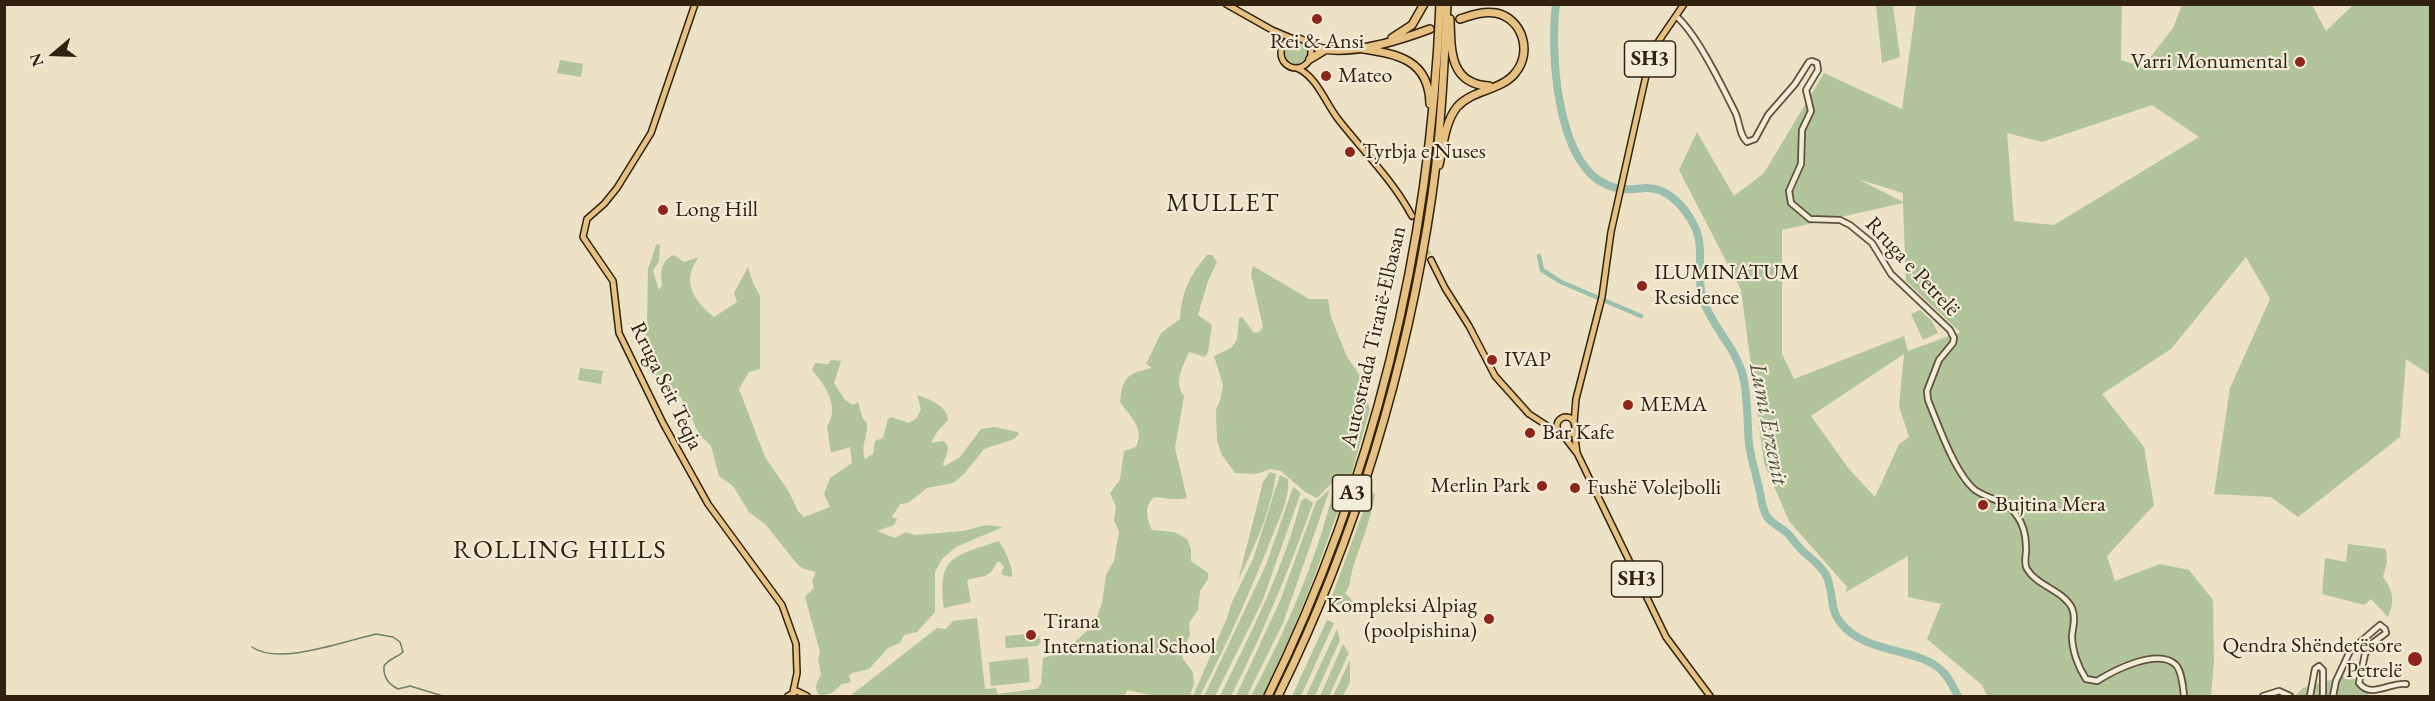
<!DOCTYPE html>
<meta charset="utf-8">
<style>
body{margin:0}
#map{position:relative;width:2435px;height:701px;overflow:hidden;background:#ede2c5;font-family:"EB Garamond",serif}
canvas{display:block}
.frame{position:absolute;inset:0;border:6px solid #31220f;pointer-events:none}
.north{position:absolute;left:24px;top:24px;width:60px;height:60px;-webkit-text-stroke:4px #f3ecd9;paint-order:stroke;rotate:251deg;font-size:16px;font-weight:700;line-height:24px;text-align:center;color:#31220f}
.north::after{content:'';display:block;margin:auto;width:21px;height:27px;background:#31220f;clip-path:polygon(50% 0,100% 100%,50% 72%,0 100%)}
</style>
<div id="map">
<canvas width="2435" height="701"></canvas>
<div class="frame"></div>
<div class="north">N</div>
</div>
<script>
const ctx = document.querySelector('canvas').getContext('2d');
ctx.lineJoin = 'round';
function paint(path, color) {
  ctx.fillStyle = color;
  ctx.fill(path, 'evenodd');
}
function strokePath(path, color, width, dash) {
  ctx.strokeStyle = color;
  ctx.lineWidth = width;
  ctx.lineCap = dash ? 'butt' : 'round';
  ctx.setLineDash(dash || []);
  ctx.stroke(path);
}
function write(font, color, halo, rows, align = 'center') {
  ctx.font = font + ' "EB Garamond",serif';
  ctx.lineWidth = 4.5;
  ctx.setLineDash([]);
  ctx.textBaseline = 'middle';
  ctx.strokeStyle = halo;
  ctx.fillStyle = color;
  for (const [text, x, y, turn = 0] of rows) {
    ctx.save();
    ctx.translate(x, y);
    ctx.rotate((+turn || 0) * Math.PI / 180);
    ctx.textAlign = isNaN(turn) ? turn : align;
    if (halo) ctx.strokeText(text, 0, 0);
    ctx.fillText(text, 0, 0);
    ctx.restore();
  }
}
paint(new Path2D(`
 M1876,5H1893L1900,57L1882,63Z
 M1916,5H2122L2121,60L2143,67L2173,28L2182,5H2312L2326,31L2353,5H2430V375L2406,359L2400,437L2298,517L2271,497L2214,494L2230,388L2270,299L2246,257L2171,349L2102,394L2144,447L2154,505L2107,556L2115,581L2160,564L2189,570L2213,600L2214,662L2211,696H1987L1982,685L1927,639L1941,604L1908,597V556L1846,592L1847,587L1789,521L1764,463L1741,290L1679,170L1697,132L1734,196L1764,173L1824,73L1902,109ZM2152,105L2199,137L2054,225L2014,221L2007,133L2042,142ZM1858,179L1903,193V202ZM1903,203L1906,281L1960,332L1908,351L1904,336L1794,379L1782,354V230ZM1904,354L1899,406L1909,437L1899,444L1875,497L1849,469L1811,416Z
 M1284 53a12 12 0 1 1 24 0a12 12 0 1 1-24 0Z
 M560,60L583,64L581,77L557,73Z
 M660,244L659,261L653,271L659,290L662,285C660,273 661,260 674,255L684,262L699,257C680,281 694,301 714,317L737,302L734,293L748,267L753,283L760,296V369L749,372L739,389L765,457L789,492L798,511L804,517L830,507L824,494L830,478L852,463L850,447L831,453L827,427C840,407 826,386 812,370L815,363L828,364L831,360L841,361L834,383L845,400L853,405L858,402L863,419L867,423C868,436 860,447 865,459L873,454L875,441L883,438L888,419L891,417L909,423L917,418L921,409L917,395C929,399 947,405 948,420L937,432L931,443L943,441C953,447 945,456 943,465L945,466L960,457L981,429L994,427L1018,432L1019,434L1014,439L984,449L964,474L953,483L927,488L908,503L900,504L892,517L897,519L894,525L877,531L895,538L906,532L915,535L963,531L986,525L1003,527L956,547L942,559L935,572V612L917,632L904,635L900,643L888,648L869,669L852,673L849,676L851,682L842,684L832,693L820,696C813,689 817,681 821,675L818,659L820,652L805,597L814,588L812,581L816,572L804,569L798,565L765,524L749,512L733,486L719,476L711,446L699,434L682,399L673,389L648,370L644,344L647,329L648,269L656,245Z
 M1207,255H1212L1217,262L1208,281L1198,315L1212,325L1208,352L1205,357L1189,352C1183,367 1173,382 1184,396L1175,448L1187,498C1176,501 1167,498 1155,497C1143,505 1147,519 1152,530L1174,532L1187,539L1191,549V561L1208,573V579L1200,591L1198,610L1189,623L1190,635L1182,652L1183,659L1193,672L1194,684L1190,696H1156L1127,690L1125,696H850L937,628L946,629L953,621L977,618L985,689L996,688L997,694L1037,689L1041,684L1043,658L1053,655L1074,643L1095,623L1102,603L1106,575L1114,561L1119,532L1114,520L1116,507L1110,493L1120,480L1124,451L1136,447C1145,427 1130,417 1120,402C1123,376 1127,374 1152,368L1146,364L1161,333L1180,319C1182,292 1189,276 1207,255Z
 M1253,266L1309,299H1328L1331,317L1347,357L1359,374L1370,409L1350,479L1331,484L1317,498L1305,492L1281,471L1271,469L1256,474L1235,473L1222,455L1217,441L1216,409L1220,401L1223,385L1214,356L1231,348L1237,340L1239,318L1242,317L1254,333L1259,332L1263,327L1251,274Z
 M1920,310L1932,321L1938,333L1923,340L1911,314Z
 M580,368L603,371L601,384L578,380Z
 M1270,472L1276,474C1271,512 1254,547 1238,581L1263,482Z
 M1280,475L1288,479C1290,500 1277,523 1270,542C1249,594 1227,644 1201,694L1200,696H1193L1227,618L1232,602L1253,559Z
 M1348,483L1338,515L1336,516C1315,578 1291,637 1263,696H1251C1286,631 1317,559 1334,488Z
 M1293,487L1300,492V495L1262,602L1215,696H1204L1266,565Z
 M1330,489L1283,623L1247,696H1236L1280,601L1316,502Z
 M1371,490L1375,495C1370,523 1360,545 1352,571C1350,579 1350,588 1345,593L1353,601L1328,607Z
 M1306,498L1313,503C1289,570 1263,633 1231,696H1220C1251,633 1283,570 1301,501Z
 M998,541C1004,547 1014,569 1012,577L1003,575L1001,573L1004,567L1000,562H997C989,580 982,575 967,580L971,602L944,608C937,553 956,557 998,541Z
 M2348,544L2386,549L2387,562L2383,577C2393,590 2395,601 2388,617L2371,599L2364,605L2322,594L2325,558L2346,562Z
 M1327,620L1334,623L1301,696H1292Z
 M1337,629L1340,640L1315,696H1306Z
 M1028,634V636L1038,635L1041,641L1038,646L1006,648L1005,636Z
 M1343,644L1349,653L1329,696H1320Z
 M1028,658L1030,682L991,686L989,662Z
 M1350,660V682L1343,696H1333Z
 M2351,674L2370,696H2295L2303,688Z`), '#b2c49a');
strokePath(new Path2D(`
 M252,647C279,666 345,641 376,634L393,637L400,642L403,652C397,658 389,658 384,666C383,677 388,684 398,689L410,686L443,696`), '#70806e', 1.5);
strokePath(new Path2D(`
 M1539,256L1542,270L1561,282L1641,316`), '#9abfae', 4.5);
strokePath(new Path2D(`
 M1556,4C1550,52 1556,167 1610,186C1622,191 1633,189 1646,188C1667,187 1685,207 1694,225C1706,248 1695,275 1703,300C1713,328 1736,348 1743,376C1748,398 1747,421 1749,444C1751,459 1756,474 1759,488C1761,497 1762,507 1766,515C1770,523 1779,526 1786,532C1791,536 1794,542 1798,546C1807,557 1819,562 1826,575C1834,591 1829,608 1840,622C1866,656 1920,646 1944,673C1950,680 1954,689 1958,696`), '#9abfae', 8);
strokePath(new Path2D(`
 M1412,216L1431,260`), '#c7bca1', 5, [5, 2.5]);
const minor = new Path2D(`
 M1676,16C1697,34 1722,86 1735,112C1740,122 1739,135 1747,142L1755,139L1768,115L1795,84L1809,62L1812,61L1817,63L1818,70L1806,90L1811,111L1802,130L1801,164L1789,191L1791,203L1810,219L1840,220L1850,225L1872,243L1891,274L1950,330L1954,338L1953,343L1939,360L1927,391L1928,400C1938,424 1955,474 1975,490C1989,500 2007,500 2017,516C2023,524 2026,536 2026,547C2027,554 2023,562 2027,569C2037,586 2063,590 2072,608C2076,618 2073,626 2072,636C2072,650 2078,667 2086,679L2097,681C2113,671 2158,647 2176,665C2182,672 2183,687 2184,696
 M2263,696L2279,691L2290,696
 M2310,696L2315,669L2319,666L2323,670V696
 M2333,696L2336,681L2350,651L2380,625L2385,629L2386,633L2374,642L2365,654L2359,683C2371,699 2390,682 2406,684`);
const major = new Path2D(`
 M695,4L651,133L617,188L604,204L587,219L583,237L613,281L619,333L663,423L708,504L782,605L796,644L797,673L793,692
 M1226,4L1272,30L1291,38
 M1281 53a15 15 0 1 1 30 0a15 15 0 1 1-30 0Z
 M1297,68C1317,77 1325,102 1338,119C1363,151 1392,179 1412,216
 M1431,260L1445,288L1469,326L1495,376L1529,414L1560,434
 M1557 426a9 9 0 1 1 18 0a9 9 0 1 1-18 0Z
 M1574,423L1576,399L1602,297L1611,232L1649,62L1654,48L1684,4
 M1574,430L1577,453L1666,637L1710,696
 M1563,435L1576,452
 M788,696L797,691L807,696`);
const highway = new Path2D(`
 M1450,19C1451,49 1449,84 1489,86
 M1392,38L1412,25L1424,4
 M1310,45C1341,59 1398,41 1430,29
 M1358,48C1394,54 1429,57 1430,104
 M1310,59L1325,50
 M1439,165C1443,146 1445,122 1457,107C1473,89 1502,91 1516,72C1532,52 1523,19 1496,13C1483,11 1472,15 1460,19
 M1268,696C1375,477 1430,248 1440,4
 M1278,696C1355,540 1407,367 1432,195C1441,132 1444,68 1447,4`);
strokePath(minor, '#60523c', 8);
strokePath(major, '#31220f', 8);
strokePath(highway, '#31220f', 10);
strokePath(minor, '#f3ecd9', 4.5);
strokePath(major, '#e6c182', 5);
strokePath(highway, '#e6c182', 7);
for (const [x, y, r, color] of [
 [1317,19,6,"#8f2418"],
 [2300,62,6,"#8f2418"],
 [1326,76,6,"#8f2418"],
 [1350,152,6,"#8f2418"],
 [663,210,6,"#8f2418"],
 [1642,286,6,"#8f2418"],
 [1492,360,6,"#8f2418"],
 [1628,405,6,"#8f2418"],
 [1530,433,6,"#8f2418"],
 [1542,486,6,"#8f2418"],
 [1575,488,6,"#8f2418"],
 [1983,505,6,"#8f2418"],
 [1489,619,6,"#8f2418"],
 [1031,635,6,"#8f2418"],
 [2415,659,8,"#8f2418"]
]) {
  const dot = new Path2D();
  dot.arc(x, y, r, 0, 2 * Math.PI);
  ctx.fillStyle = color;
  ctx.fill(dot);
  strokePath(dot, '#f3ecd9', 2);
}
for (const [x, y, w] of [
 [1650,59,51],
 [1352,493,39],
 [1637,579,51]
]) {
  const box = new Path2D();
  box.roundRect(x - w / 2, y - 18, w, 36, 4.5);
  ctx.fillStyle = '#f3ecd9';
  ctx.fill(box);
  strokePath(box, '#31220f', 1.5);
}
write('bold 21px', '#31220f', null, [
 ["SH3",1650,59],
 ["A3",1352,493],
 ["SH3",1637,579]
]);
write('22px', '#31220f', '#f3ecd9', [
 ["Rei & Ansi",1317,42,"center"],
 ["Varri Monumental",2288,62,"right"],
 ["Mateo",1338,76],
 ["Tyrbja e Nuses",1362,152],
 ["Long Hill",675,210],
 ["ILUMINATUM",1654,273],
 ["Residence",1654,298],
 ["IVAP",1504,360],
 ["MEMA",1640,405],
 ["Bar Kafe",1542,433],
 ["Merlin Park",1530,486,"right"],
 ["Fushë Volejbolli",1587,488],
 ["Bujtina Mera",1995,505],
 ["Kompleksi Alpiag",1477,606,"right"],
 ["(poolpishina)",1477,631,"right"],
 ["Tirana",1043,622],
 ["International School",1043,647],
 ["Qendra Shëndetësore",2402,646,"right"],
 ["Petrelë",2402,671,"right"]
], 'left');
write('22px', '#31220f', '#f3ecd9', [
 ["Rruga e Petrelë",1912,267,47],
 ["Autostrada Tiranë-Elbasan",1374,337,-77],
 ["Rruga Seit Teqja",666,386,64]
]);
write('italic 24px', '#50513f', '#f3ecd9', [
 ["Lumi Erzenit",1768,424,79]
]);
ctx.letterSpacing = '1.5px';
write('26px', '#31220f', '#f3ecd9', [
 ["MULLET",1223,204],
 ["ROLLING HILLS",560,551]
]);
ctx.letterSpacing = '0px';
</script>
